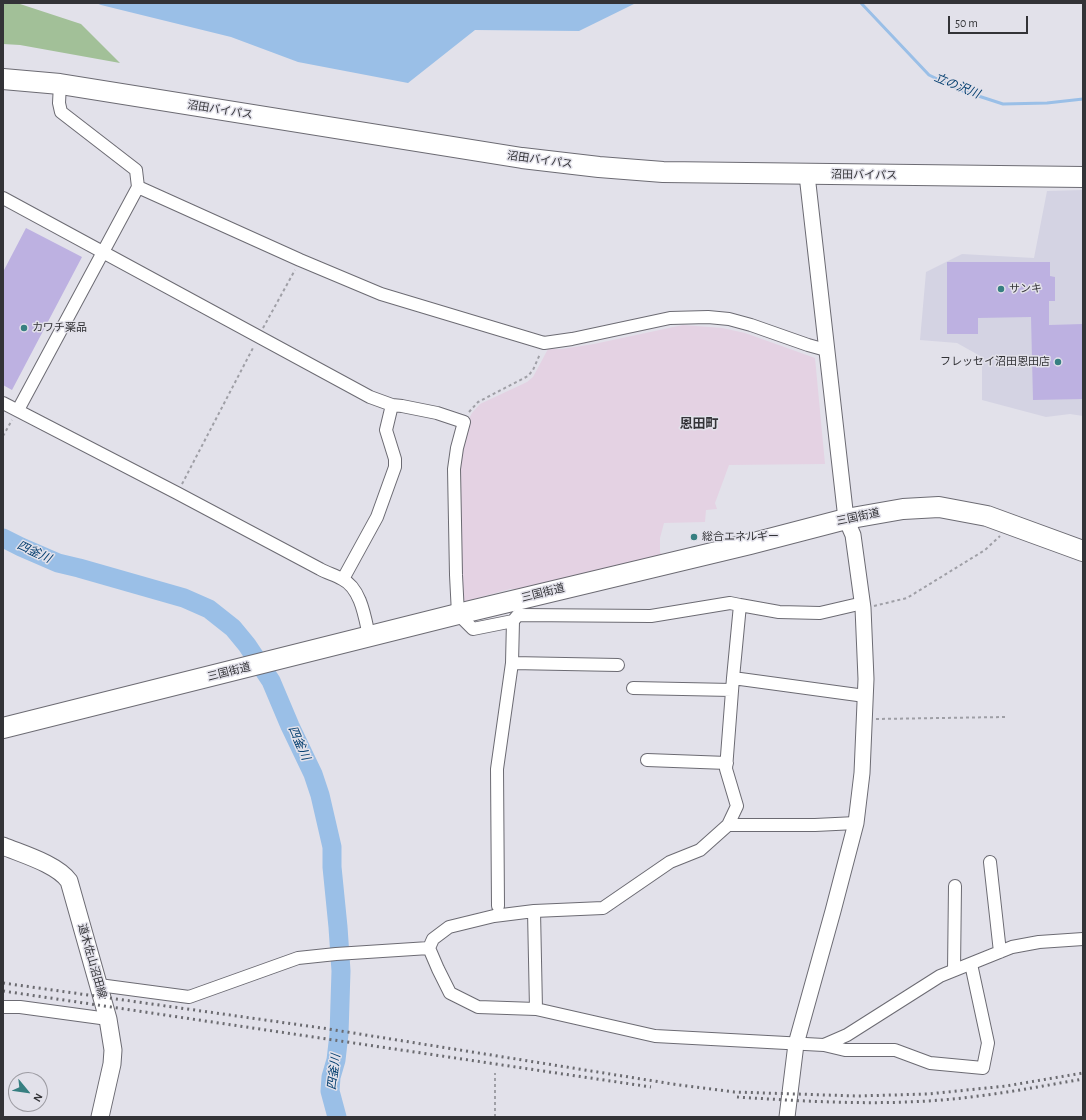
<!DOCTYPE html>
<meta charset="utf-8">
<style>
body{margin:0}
#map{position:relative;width:1086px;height:1120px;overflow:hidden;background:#e2e1ea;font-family:"Alegreya Sans",sans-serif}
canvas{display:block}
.frame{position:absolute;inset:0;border:4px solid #333337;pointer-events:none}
.north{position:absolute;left:8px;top:1072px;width:40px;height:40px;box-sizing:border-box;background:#e2e1ea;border:1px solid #9c9ba2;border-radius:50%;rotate:119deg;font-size:11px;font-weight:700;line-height:16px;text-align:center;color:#333337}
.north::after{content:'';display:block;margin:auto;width:14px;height:18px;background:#377f81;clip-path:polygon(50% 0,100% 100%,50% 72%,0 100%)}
.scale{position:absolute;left:948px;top:16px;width:80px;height:18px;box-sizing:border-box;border:2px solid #333337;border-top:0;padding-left:5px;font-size:12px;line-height:14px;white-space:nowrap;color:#333337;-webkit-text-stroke:3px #e2e1ea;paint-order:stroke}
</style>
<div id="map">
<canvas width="1086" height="1120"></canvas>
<div class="frame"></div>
<div class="north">N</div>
<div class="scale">50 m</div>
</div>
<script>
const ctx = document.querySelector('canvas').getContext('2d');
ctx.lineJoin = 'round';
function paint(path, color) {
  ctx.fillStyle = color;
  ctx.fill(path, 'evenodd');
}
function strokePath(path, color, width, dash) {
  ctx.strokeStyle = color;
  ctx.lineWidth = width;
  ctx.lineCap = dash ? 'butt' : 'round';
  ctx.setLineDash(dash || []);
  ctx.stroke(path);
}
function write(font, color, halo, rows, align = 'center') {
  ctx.font = font + ' "Alegreya Sans","Noto Sans JP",sans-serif';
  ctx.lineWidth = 3;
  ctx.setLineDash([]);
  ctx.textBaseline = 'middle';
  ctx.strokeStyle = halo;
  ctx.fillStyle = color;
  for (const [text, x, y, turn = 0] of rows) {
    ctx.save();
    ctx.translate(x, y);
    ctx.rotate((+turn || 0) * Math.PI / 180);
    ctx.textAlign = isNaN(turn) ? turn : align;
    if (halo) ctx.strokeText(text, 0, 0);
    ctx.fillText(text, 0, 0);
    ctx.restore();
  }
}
paint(new Path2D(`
 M1083,190V416L1070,414L1046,417L982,400V357L957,343L920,340L926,272L962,254L1034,258L1047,191Z`), '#d4d3e3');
paint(new Path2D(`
 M683,325L722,328L745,333L815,358L825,464L729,465L715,503L717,509L706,510L705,522L664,523L660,538V552L664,558L539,591L510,589L467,601L459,604L457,469L466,424L472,413L480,404L527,382L533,377L548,349H562L594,344Z`), '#e4d2e3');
paint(new Path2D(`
 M3,3H17L81,24L120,63L20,45L3,44Z`), '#a2c098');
paint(new Path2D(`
 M96,3H636L579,31L475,30L408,83L298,62L231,37L101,5Z`), '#9abfe7');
strokePath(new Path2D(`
 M861,3L929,75L960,90L1003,104L1047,103L1083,99`), '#9abfe7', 3);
strokePath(new Path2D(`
 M3,538L21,547L58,563L79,568L184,598L209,609L233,628L247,645L271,681L290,726L313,774L320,795L332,847V867L338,927L341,971L339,1034L336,1060L331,1077L330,1091L337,1117`), '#9abfe7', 19);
paint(new Path2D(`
 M26,228L82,257L12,390L3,385V272Z
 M947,262H1050V276L1055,277V301H1049V325L1083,324V399L1033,400L1031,317L978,318V334H947Z`), '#bdb1e1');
const minor = new Path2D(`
 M138,187L300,260L381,294L544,343L572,339L670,318L708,317L729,319L751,325L808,345L826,350
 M3,198L370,397L392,405L402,406L437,413L464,422L457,448L454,469L456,575L458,614L473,629L513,621L512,663L618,665
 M3,403L177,493L320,569C327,573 335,575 342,579C361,588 365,618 369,636
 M18,410L138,187L136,170L61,112L59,103L60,84
 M343,579L377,517L395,467V459L386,430L392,405
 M740,605L779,612L820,613L863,603
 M513,621L518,615L651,616L730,603L740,605L733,678
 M633,688L732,690
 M647,760L727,763
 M728,825L737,806L726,769L733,678L865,696
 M990,862L1000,952
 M498,906L497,769L512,663
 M534,911L536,1009
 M429,948L438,969L450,993L478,1007L536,1009L655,1036L824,1045L847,1035L940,976L1012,947L1039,942L1083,939
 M954,970L955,886
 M99,985L189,997L298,958L336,954L429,948L433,939L449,927L494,916L534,911L603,908L670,862L700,850L728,825H815L856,823
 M3,1007H20L108,1019
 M824,1045L845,1050H895L930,1063L983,1068L988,1043L971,964`);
const tertiary = new Path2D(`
 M787,1117L796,1044L833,911L856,823L862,773L866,679L863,608L853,535L846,519L807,175`);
const secondary = new Path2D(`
 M3,846C22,854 57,864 69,881L108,1019L113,1050L112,1064L100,1117`);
const trunk = new Path2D(`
 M3,79L60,84L522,158L599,167L663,172L1083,177
 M3,728L458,614L750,544L846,519L903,509L939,507L987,516L1083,551`);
strokePath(minor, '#6c6b73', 14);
strokePath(tertiary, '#6c6b73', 17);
strokePath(secondary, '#6c6b73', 19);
strokePath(trunk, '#6c6b73', 22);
strokePath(new Path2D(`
 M263,328L295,270
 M469,412L478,402L528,376L533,370L540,354
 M3,436L12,420
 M182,484L254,346
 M874,606L907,598L985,550L1000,536
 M876,719L1005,717
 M495,1117V1073`), '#9f9fa6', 2, [3, 3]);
strokePath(minor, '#fff', 12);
strokePath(tertiary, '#fff', 15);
strokePath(secondary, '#fff', 17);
strokePath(trunk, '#fff', 20);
strokePath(new Path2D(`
 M3,983L322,1028L679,1085L734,1092L857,1096L928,1094L1006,1086L1083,1073
 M3,991L651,1087
 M737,1097C800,1101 864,1105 927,1101C980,1098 1031,1088 1083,1079`), '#6b6b70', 3, [2, 4]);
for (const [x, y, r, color] of [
 [1001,289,4,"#377f81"],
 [24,328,4,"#377f81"],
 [1058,362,4,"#377f81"],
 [694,537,4,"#377f81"]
]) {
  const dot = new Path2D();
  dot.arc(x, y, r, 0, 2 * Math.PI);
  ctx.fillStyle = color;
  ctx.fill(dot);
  strokePath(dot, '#e2e1ea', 1.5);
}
write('11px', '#333337', '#e2e1ea', [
 ["沼田バイパス",220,110,9],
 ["沼田バイパス",540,160,8],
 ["沼田バイパス",864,175,1],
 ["三国街道",858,517,-12],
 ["三国街道",543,593,-14],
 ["三国街道",229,672,-14],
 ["道木佐山沼田線",92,961,74]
]);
write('11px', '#333337', '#e2e1ea', [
 ["サンキ",1009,289],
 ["カワチ薬品",32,328],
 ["フレッセイ沼田恩田店",1050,362,"right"],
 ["総合エネルギー",702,537]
], 'left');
write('italic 12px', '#053f70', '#e2e1ea', [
 ["立の沢川",957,86,22],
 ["四釜川",34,552,25],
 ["四釜川",299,743,66],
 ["四釜川",334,1072,-83]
]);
write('bold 13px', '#333337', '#e2e1ea', [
 ["恩田町",699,424]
]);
</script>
